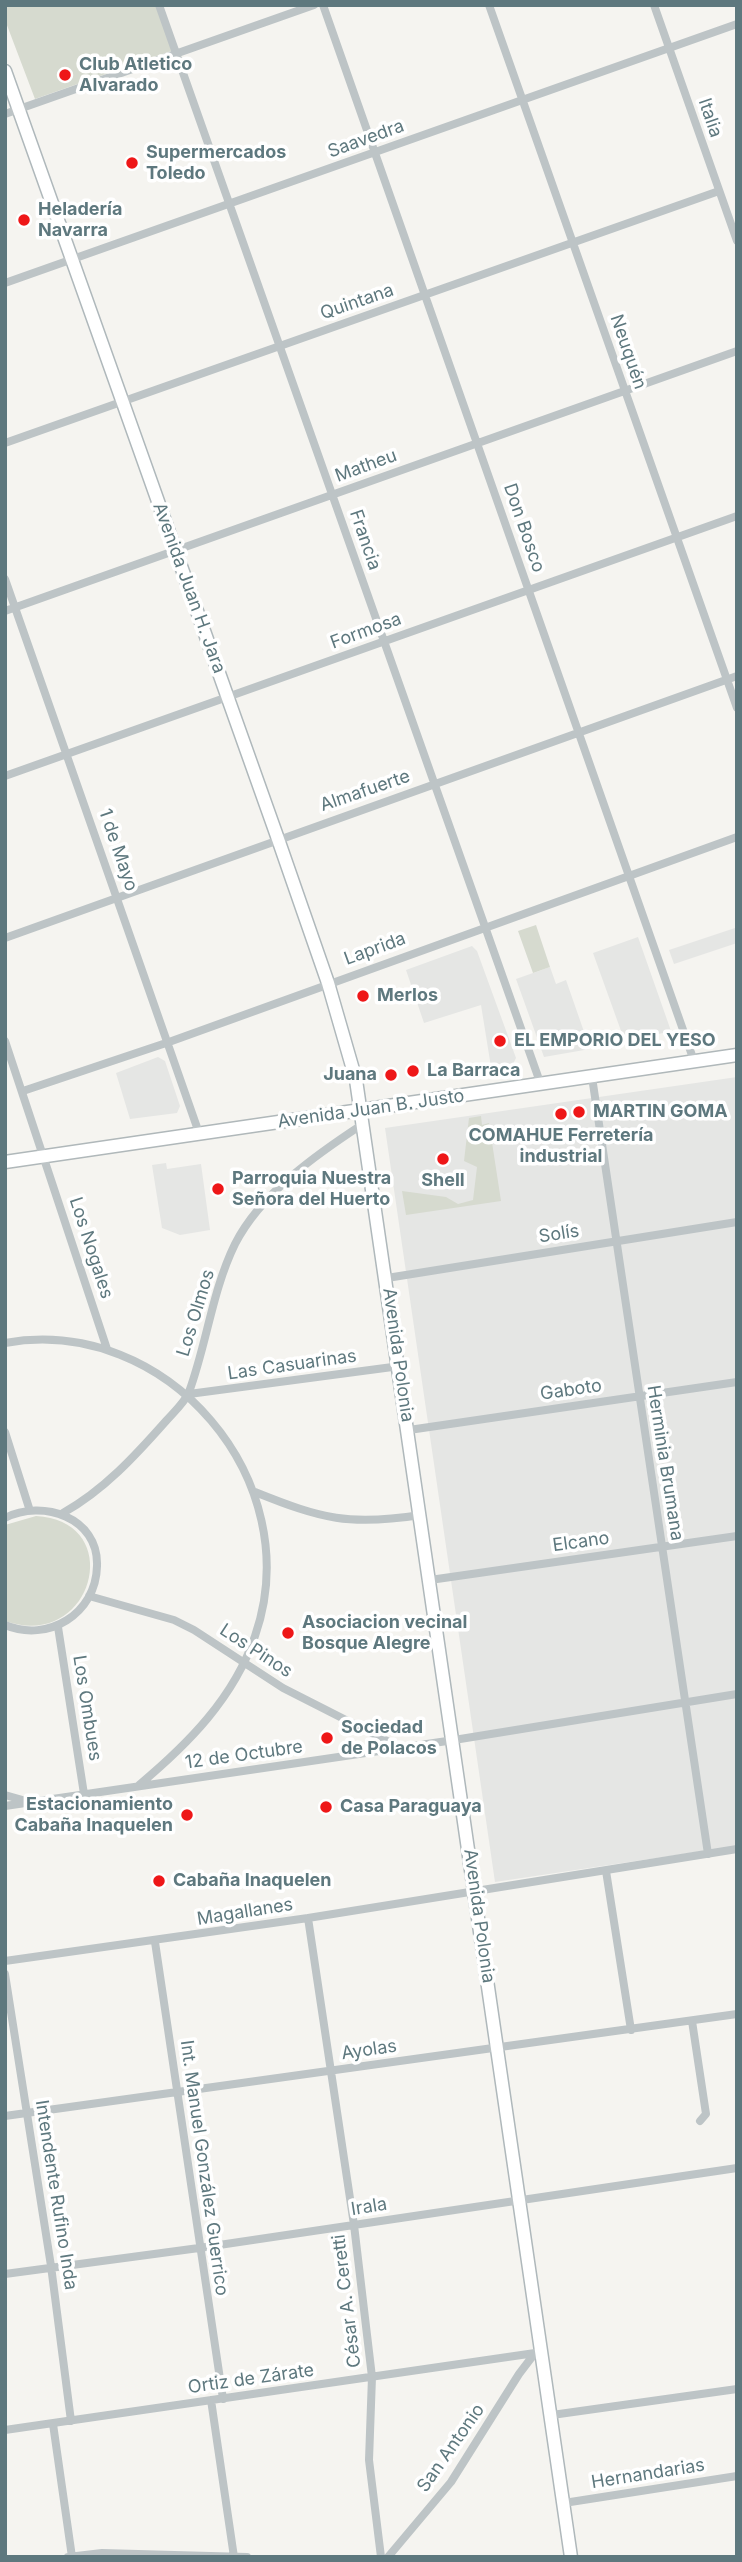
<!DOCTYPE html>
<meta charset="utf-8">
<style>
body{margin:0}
#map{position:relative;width:742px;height:2562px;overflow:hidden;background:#f5f4f0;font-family:Inter,sans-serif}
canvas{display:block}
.frame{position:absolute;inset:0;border:7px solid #5e787e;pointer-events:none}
</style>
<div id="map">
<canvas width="742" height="2562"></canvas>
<div class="frame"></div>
</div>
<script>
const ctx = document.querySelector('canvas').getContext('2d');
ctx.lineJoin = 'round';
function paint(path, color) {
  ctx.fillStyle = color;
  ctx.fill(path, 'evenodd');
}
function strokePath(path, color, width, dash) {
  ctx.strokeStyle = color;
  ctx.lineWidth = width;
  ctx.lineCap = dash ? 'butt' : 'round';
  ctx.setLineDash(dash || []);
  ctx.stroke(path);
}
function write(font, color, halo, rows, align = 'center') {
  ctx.font = font + ' Inter,sans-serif';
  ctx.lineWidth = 7;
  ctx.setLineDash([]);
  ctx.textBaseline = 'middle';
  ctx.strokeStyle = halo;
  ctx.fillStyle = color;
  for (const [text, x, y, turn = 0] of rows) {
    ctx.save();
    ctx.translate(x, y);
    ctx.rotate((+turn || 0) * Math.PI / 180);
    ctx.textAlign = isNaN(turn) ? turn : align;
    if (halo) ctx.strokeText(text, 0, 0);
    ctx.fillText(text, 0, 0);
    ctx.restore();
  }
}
paint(new Path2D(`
 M735,928L737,943L674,964L669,950Z
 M638,937L671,1031L625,1042L593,953Z
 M472,946L477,951L516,1058L513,1064L491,1067L481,1005L424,1023L406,970Z
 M550,967L556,984L566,980L590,1049L544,1057L516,979Z
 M158,1057L165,1061L180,1106L177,1113L130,1119L116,1073Z
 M737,1077V1846L495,1882L385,1128Z
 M166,1163L167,1169L201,1164L210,1230L180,1235L162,1228L152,1165Z`), '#e5e6e4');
paint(new Path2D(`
 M5,5H158L174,50L35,99L5,20Z
 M536,925L550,967L533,973L518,931Z
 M481,1116L482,1125L489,1123L501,1201L406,1215L402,1191L446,1197L458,1204L473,1200L477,1167L464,1161L469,1118Z
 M36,1516C128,1521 93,1652 5,1621V1525Z`), '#d6dacf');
const secondary = new Path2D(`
 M5,71L278,839L328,983L356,1080L571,2557`);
const primary = new Path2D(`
 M5,1162L737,1055`);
strokePath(secondary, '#afb8bb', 15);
strokePath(primary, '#b0b8ba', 15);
strokePath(new Path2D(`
 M159,5L541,1085
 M323,5L694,1061
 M489,5L737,708
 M654,5L737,241
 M5,114L314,5
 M5,283L737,24
 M5,443L719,191
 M5,579L199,1133
 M5,611L737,351
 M5,776L737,516
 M5,938L737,676
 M5,1041L107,1349
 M592,1077L708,1854
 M23,1091L169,1042L737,837
 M387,1278L737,1222
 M5,1343C167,1314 309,1481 255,1636C234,1698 188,1744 139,1785
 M189,1394L400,1366
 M409,1430L737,1382
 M5,1432L30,1511
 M255,1492C322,1519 349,1526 421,1515
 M63,1513C104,1490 135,1456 166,1421C174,1412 185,1402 189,1392C207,1343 212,1291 235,1244C261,1193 317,1154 363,1124
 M5,1518C42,1499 99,1517 97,1566C96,1614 48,1643 5,1625
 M430,1580L737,1536
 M89,1596L174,1620L194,1630L283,1688L401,1748
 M58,1627L84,1794
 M5,1795L26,1801
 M5,1806L454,1740L737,1694
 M606,1871L631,2030
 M308,1918L354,2225L372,2377L369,2460L381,2557
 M155,1942L223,2399
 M5,1961L308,1918L737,1849
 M5,1974L51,2266L71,2421
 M692,2021L706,2114L700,2121
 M5,2116L737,2014
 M5,2274L199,2248L737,2168
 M211,2400L234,2557
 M552,2415L737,2389
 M53,2424L72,2557
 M5,2430L542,2352
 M564,2503L737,2476
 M68,2557L102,2553L247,2557
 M388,2557L451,2482L519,2374L535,2353`), '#bdc4c6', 8);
strokePath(secondary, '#fff', 12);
strokePath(primary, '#fff', 12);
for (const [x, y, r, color] of [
 [65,75,7,"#ee1718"],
 [132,163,7,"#ee1718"],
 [24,220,7,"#ee1718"],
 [363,996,7,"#ee1718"],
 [500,1041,7,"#ee1718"],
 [413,1071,7,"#ee1718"],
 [391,1075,7,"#ee1718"],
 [579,1112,7,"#ee1718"],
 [561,1114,7,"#ee1718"],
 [443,1159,7,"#ee1718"],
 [218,1189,7,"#ee1718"],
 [288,1633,7,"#ee1718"],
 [327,1738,7,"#ee1718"],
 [326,1807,7,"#ee1718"],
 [187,1815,7,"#ee1718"],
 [159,1881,7,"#ee1718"]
]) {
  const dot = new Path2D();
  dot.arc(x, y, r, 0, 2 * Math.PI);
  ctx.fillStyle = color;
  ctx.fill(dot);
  strokePath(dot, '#fff', 2.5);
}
write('bold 18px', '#5e787e', '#fff', [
 ["Club Atletico",79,65],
 ["Alvarado",79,86],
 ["Supermercados",146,153],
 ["Toledo",146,174],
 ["Heladería",38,210],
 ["Navarra",38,231],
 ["Merlos",377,996],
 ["EL EMPORIO DEL YESO",514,1041],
 ["La Barraca",427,1071],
 ["Juana",377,1075,"right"],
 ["MARTIN GOMA",593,1112],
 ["COMAHUE Ferretería",561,1136,"center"],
 ["industrial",561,1157,"center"],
 ["Parroquia Nuestra",232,1179],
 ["Señora del Huerto",232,1200],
 ["Shell",443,1181,"center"],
 ["Asociacion vecinal",302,1623],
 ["Bosque Alegre",302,1644],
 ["Sociedad",341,1728],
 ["de Polacos",341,1749],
 ["Estacionamiento",173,1805,"right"],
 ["Cabaña Inaquelen",173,1826,"right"],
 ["Casa Paraguaya",340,1807],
 ["Cabaña Inaquelen",173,1881]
], 'left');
write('18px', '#5e787e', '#fff', [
 ["Italia",710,118,71],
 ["Saavedra",366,139,-20],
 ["Quintana",357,302,-19],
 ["Neuquén",628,352,71],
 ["Matheu",366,466,-20],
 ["Don Bosco",524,528,71],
 ["Francia",365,540,71],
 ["Avenida Juan H. Jara",189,588,70],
 ["Formosa",366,631,-20],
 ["Almafuerte",365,791,-19],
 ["1 de Mayo",118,850,71],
 ["Laprida",375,949,-20],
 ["Avenida Juan B. Justo",371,1109,-8],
 ["Solís",559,1234,-9],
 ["Los Nogales",91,1248,72],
 ["Los Olmos",196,1313,-73],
 ["Avenida Polonia",398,1355,82],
 ["Las Casuarinas",292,1365,-8],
 ["Gaboto",571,1390,-8],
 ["Herminia Brumana",665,1463,81],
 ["Elcano",581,1542,-8],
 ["Los Pinos",256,1651,33],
 ["Los Ombues",87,1708,81],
 ["12 de Octubre",244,1755,-8],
 ["Magallanes",245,1912,-9],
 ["Avenida Polonia",479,1916,82],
 ["Ayolas",369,2050,-8],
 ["Int. Manuel González Guerrico",204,2168,82],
 ["Intendente Rufino Inda",56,2195,81],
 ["Irala",369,2207,-9],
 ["César A. Ceretti",347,2301,-97],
 ["Ortiz de Zárate",251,2379,-8],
 ["San Antonio",451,2448,-55],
 ["Hernandarias",648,2474,-9]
]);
</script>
